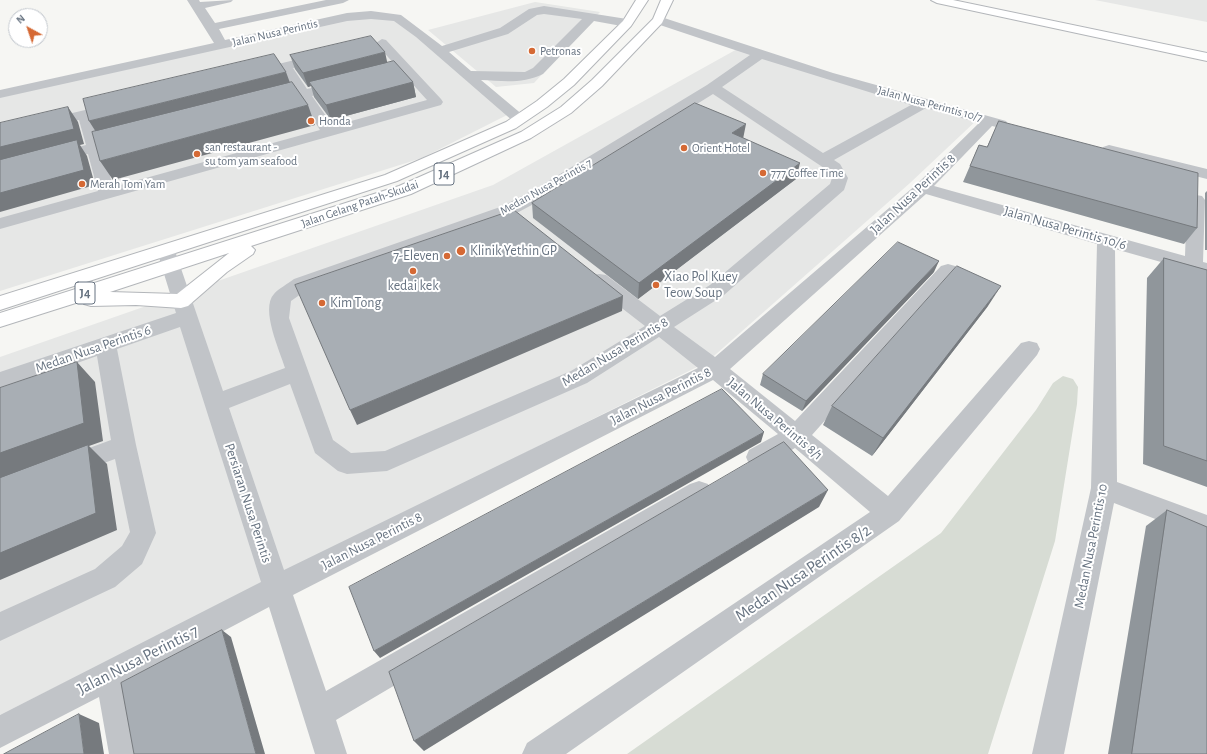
<!DOCTYPE html>
<style>
body{margin:0}
#map{position:relative;width:1207px;height:754px;overflow:hidden;background:#f6f6f3;font-family:"Alegreya Sans",sans-serif}
canvas{display:block}
.north{position:absolute;left:8px;top:8px;width:40px;height:40px;box-sizing:border-box;background:#fff;border:1px solid #c2c7cd;border-radius:50%;rotate:320deg;font-size:11px;font-weight:700;line-height:16px;text-align:center;color:#677381}
.north::after{content:'';display:block;margin:auto;width:14px;height:18px;background:#d56934;clip-path:polygon(50% 0,100% 100%,50% 72%,0 100%)}
</style>
<div id="map">
<canvas width="1207" height="754"></canvas>
<div class="north">N</div>
</div>
<script>
const ctx = document.querySelector('canvas').getContext('2d');
ctx.lineJoin = 'round';
function paint(path, color) {
  ctx.fillStyle = color;
  ctx.fill(path, 'evenodd');
}
function strokePath(path, color, width, dash) {
  ctx.strokeStyle = color;
  ctx.lineWidth = width;
  ctx.lineCap = dash ? 'butt' : 'round';
  ctx.setLineDash(dash || []);
  ctx.stroke(path);
}
function write(font, color, halo, rows, align = 'center') {
  ctx.font = font + ' "Alegreya Sans",sans-serif';
  ctx.lineWidth = 4;
  ctx.setLineDash([]);
  ctx.textBaseline = 'middle';
  ctx.strokeStyle = halo;
  ctx.fillStyle = color;
  for (const [text, x, y, turn = 0] of rows) {
    ctx.save();
    ctx.translate(x, y);
    ctx.rotate((+turn || 0) * Math.PI / 180);
    ctx.textAlign = isNaN(turn) ? turn : align;
    if (halo) ctx.strokeText(text, 0, 0);
    ctx.fillText(text, 0, 0);
    ctx.restore();
  }
}
paint(new Path2D(`
 M1095,0H1207V22Z
 M535,2L600,12L534,83L496,87L428,30Z
 M371,15L397,18L511,113L422,158L0,291V96Z
 M739,48L979,118L910,183L707,362L0,715V357L493,185Z`), '#e6e7e6');
paint(new Path2D(`
 M1063,376L1073,379L1078,387L1077,404L1055,541L988,754H627L941,533L1036,410L1053,383Z`), '#d7dcd4');
const major = new Path2D(`
 M636,0H648L631,26L574,85L547,107L516,128L397,181L0,310V296L385,175L506,122L537,101L564,79L623,21Z
 M661,0H673L662,23L602,86L571,113L531,138L411,194L251,246L255,250L253,254L227,272L188,306L181,308L136,305L91,306L84,304L82,301L0,327V313L399,186L521,132L561,107L592,80L653,19ZM229,253L177,294L110,292Z
 M931,0H953L1207,53V61L937,3Z`);
strokePath(major, '#b3b6ba', 2);
paint(new Path2D(`
 M187,0H199L200,2L233,0L231,2L205,8L215,23L326,0H349L343,3L219,29L225,40L347,13L371,11L401,15L442,46L500,28L529,9L544,6L627,19L633,23L627,27L594,21L543,74C523,84 503,81 481,80L524,116L526,119L524,122H514L416,37L394,21L371,19L347,21L0,98V90L214,43ZM544,14L582,19L533,68L525,72L471,71L449,52L508,34L537,15Z
 M658,16L833,73L1006,121L1008,124L1006,127L1001,128L992,126L934,186L1185,256L1187,200L1190,196L1196,195L1202,196L1205,200L1203,262L1207,263V275L1115,249L1117,482L1207,515V539L1114,503L1064,754H1032L1091,488L1097,244L926,194L730,369L795,421L941,266L948,264L955,266L958,270L955,274L812,435L888,496L1021,343L1029,341L1037,343L1040,349L1037,355L899,521L566,754H522L527,743L870,512L795,448L767,464L758,467L749,464L746,457L749,450L778,434L713,380L293,595L326,691L690,484L699,481L708,484L712,492L708,500L336,720L347,754H315L269,607L127,682L141,754H109L99,697L0,748V715L261,582L180,327L117,349L136,445L156,533L142,564L115,587L0,641V612L95,569L122,546L130,532L115,459L71,475L62,472L59,465L62,458L111,440L97,356L0,390V372L176,313L157,251L159,247L166,245L173,247L175,251L223,391L285,368C280,351 260,309 274,294C279,288 288,284 294,279L503,206L542,185L707,85L750,55L654,23L652,20ZM762,59L911,105L823,153L722,87ZM713,94L827,170L832,178L830,184L710,285L660,316L606,275L599,274L592,275L589,280L592,285L645,326L571,371L385,451L351,453L333,440L289,318L291,301L308,289L515,214L554,193ZM926,108L979,123L917,184L715,357L674,327L724,295L844,190L848,178L840,164L834,160ZM659,337L698,368L284,570L229,408L290,384L315,453L338,471L347,474L387,471L587,383Z
 M382,39L386,40L441,99L443,102L441,105L0,229V218L98,191L88,154L0,177V167L86,145L79,120L0,140V130L115,103L120,104L122,107L120,110L93,117L100,142L125,135L130,137L133,140L130,143L103,150L113,187L320,130L300,99L272,106L267,105L265,102L267,99L295,92L282,71L254,78L249,77L247,74L249,71L324,53L329,54L331,57L329,60L293,68L307,89L342,81L347,82L349,85L347,88L312,96L333,126L427,100L378,46L376,43Z
 M1109,145L1207,169V179L1103,153L1101,150L1103,147Z`), '#c1c4c8');
paint(major, '#fff');
paint(new Path2D(`
 M290,55L387,63L413,82L416,97L331,120L314,97L311,86L308,87L295,69Z
 M999,121L1197,228L1184,244L963,182L979,145L987,147Z
 M743,138L796,179L638,299L533,218L532,203Z
 M1207,191V250H1205V193Z
 M1164,258L1207,270V487L1143,464L1147,278Z
 M934,272L802,411L760,385L763,374Z
 M988,306L872,456L823,425L832,406Z
 M1167,510L1207,754H1108L1146,526Z`), '#90969b');
paint(new Path2D(`
 M385,52L388,66L309,82L311,86L308,87L303,73Z
 M286,72L293,91L101,140L89,121Z
 M413,82L416,97L331,120L326,105Z
 M308,105L315,125L113,180L100,161Z
 M68,107L78,122L84,144L80,145L87,156L95,185L0,212V147Z
 M746,124L743,139L732,133Z
 M800,163L796,179L638,299L639,283Z
 M939,261L934,272L802,411L806,401Z
 M1001,286L988,306L872,456L883,438Z
 M623,296L622,311L357,425L350,410Z
 M77,362L95,382L103,441L89,446L107,464L117,530L0,580V453Z
 M764,432L761,442L380,658L374,651Z
 M828,490L819,507L424,751L414,741Z
 M222,630L231,637L265,754H256Z
 M79,714L99,723L104,754H84Z`), '#767a7e');
const building = new Path2D(`
 M371,36L385,52L303,73L290,55Z
 M274,54L286,72L89,121L83,99Z
 M394,61L413,82L326,105L309,82Z
 M292,82L308,105L100,161L92,132Z
 M695,103L746,124L732,133L800,163L639,283L532,203Z
 M68,107L74,129L0,147V123Z
 M999,121L1198,173L1197,228L970,166L979,145L987,147Z
 M77,140L84,170L0,193V160Z
 M514,210L623,296L350,410L295,285Z
 M898,242L939,261L806,401L763,374Z
 M1164,258L1207,270V461L1164,446Z
 M957,266L1001,286L883,438L832,406Z
 M77,362L84,423L0,453V388Z
 M722,389L764,432L374,651L349,587Z
 M784,442L828,490L414,741L389,672Z
 M88,445L96,513L0,553V478Z
 M1167,510L1207,527V754H1132Z
 M222,630L256,754H134L121,683Z
 M79,714L84,754H4Z`);
paint(building, '#a8aeb4');
strokePath(building, '#767a7e', 1);
for (const [x, y, r, color] of [
 [532,51,4,"#d56934"],
 [311,121,4,"#d56934"],
 [684,148,4,"#d56934"],
 [197,154,4,"#d56934"],
 [763,173,4,"#d56934"],
 [82,184,4,"#d56934"],
 [461,251,5,"#d56934"],
 [447,256,4,"#d56934"],
 [413,271,4,"#d56934"],
 [656,285,4,"#d56934"],
 [322,303,4,"#d56934"]
]) {
  const dot = new Path2D();
  dot.arc(x, y, r, 0, 2 * Math.PI);
  ctx.fillStyle = color;
  ctx.fill(dot);
  strokePath(dot, '#fff', 1.5);
}
write('12px', '#677381', '#fff', [
 ["Jalan Nusa Perintis",275,33,-13],
 ["Jalan Nusa Perintis 10/7",930,104,15],
 ["Medan Nusa Perintis 7",546,187,-29],
 ["Jalan Gelang Patah-Skudai",360,204,-19]
]);
write('12px', '#677381', '#fff', [
 ["Petronas",540,51],
 ["Honda",319,121],
 ["san restaurant -",205,147],
 ["su tom yam seafood",205,161],
 ["Orient Hotel",692,148],
 ["777 Coffee Time",771,173],
 ["Merah Tom Yam",90,184]
], 'left');
for (const [x, y, w] of [
 [444,174,20],
 [85,293,20]
]) {
  const box = new Path2D();
  box.roundRect(x - w / 2, y - 11, w, 22, 3);
  ctx.fillStyle = '#fff';
  ctx.fill(box);
  strokePath(box, '#677381', 1);
}
write('bold 13px', '#677381', null, [
 ["J4",444,174],
 ["J4",85,293]
]);
write('14px', '#677381', '#fff', [
 ["Jalan Nusa Perintis 8",913,194,-43],
 ["Jalan Nusa Perintis 10/6",1065,228,16],
 ["Medan Nusa Perintis 6",93,349,-19],
 ["Medan Nusa Perintis 8",615,352,-31],
 ["Jalan Nusa Perintis 8",661,396,-27],
 ["Jalan Nusa Perintis 8/1",775,419,40],
 ["Persiaran Nusa Perintis",248,503,72],
 ["Jalan Nusa Perintis 8",372,541,-27],
 ["Medan Nusa Perintis 10",1091,546,-79]
]);
write('14px', '#677381', '#fff', [
 ["Klinik Yethin GP",470,251],
 ["7-Eleven",439,256,"right"],
 ["Xiao Pol Kuey",664,277],
 ["Teow Soup",664,293],
 ["kedai kek",413,286,"center"],
 ["Kim Tong",330,303]
], 'left');
write('17px', '#677381', '#fff', [
 ["Medan Nusa Perintis 8/2",803,573,-34],
 ["Jalan Nusa Perintis 7",138,660,-27]
]);
</script>
